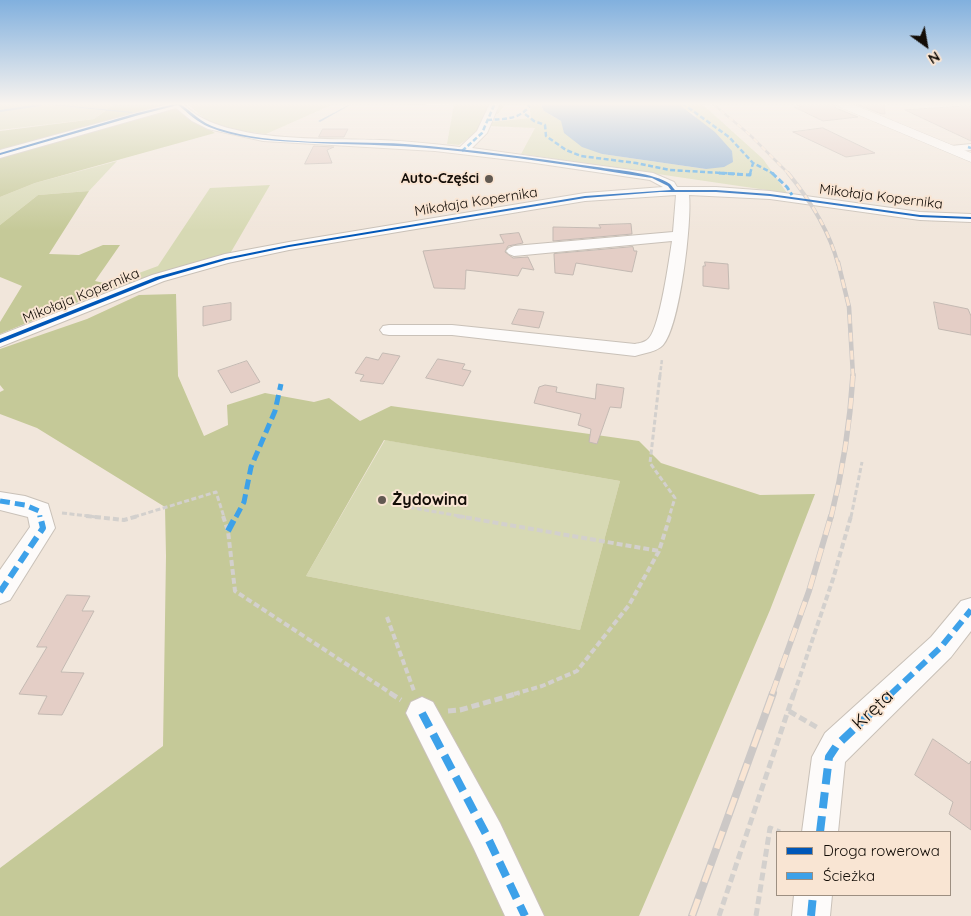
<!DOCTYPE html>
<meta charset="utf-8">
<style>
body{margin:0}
#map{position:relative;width:971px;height:916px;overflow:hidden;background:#f1e6db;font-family:Quicksand,sans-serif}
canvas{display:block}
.legend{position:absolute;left:776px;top:831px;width:175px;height:65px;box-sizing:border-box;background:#f9e5d3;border:1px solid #9d8f81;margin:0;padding:6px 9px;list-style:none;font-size:15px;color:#130d07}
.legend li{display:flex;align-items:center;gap:10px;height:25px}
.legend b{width:25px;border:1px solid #9d8f81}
.north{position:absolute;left:901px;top:20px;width:50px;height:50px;-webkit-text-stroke:4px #f9e5d3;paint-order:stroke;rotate:148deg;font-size:14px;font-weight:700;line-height:20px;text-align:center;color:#130d07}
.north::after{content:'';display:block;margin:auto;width:18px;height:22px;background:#130d07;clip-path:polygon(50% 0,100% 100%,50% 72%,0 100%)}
</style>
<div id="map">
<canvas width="971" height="916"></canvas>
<ul class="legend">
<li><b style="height:6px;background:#0057b8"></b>Droga rowerowa</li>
<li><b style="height:6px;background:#3da1e9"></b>Ścieżka</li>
</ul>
<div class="north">N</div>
</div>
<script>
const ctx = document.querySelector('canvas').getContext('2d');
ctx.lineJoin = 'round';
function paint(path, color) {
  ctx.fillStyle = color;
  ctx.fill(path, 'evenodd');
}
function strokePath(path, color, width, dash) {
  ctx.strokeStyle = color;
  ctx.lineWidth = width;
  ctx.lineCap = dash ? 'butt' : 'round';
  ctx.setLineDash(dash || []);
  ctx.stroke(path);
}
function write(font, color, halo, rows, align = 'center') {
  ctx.font = font + ' Quicksand,sans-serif';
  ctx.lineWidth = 4;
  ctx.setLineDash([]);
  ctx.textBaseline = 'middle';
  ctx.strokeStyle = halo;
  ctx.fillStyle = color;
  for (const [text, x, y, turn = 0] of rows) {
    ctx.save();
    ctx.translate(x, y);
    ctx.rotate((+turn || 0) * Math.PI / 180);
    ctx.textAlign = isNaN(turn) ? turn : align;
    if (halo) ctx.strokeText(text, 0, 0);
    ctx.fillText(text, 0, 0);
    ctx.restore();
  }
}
paint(new Path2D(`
 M0,103H116L94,119L0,130Z
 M186,103H336L266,134L242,131L213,123L205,119Z
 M402,103H490L477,132L459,145L447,144L454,104L402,105Z
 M497,103H540L544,111L561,121L602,154L706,169L695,114L683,109L677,103H701L763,159L787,193L521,154L535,128L488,126L489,122L531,118L529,105H505L498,114H492Z
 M117,161L89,191L38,195L0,225V197L35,183Z
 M270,185L231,252L162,272L93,296L109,284L158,266L210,188Z
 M385,440L620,481L580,630L306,576Z`), '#d7d9b4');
paint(new Path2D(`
 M116,103H169L215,133L35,183L0,197V131L94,119Z
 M89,191L49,254L79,255L103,245H120L95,281L109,284L93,296L0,334V322L22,286L0,277V225L38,195Z
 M176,294L178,376L204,436L228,425L227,405L265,393L314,402L329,398L360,421L391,406L639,441L661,463L760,495L815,494L770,610L639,916H0V868L163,746L166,556L165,507L37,428L0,414V392L4,390L0,385V349L87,319L139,295ZM384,440L620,481L580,630L306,576Z`), '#c5c998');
paint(new Path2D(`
 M540,103H677L715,132L732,151L733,162L724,167L706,169L602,154L582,147L564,133L561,121L544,111Z`), '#86abd0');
paint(new Path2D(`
 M34,103H39L133,112L132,113L42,104L41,106L0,112V110L40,104Z
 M352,103H354L320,122L318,121Z`), '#86abd0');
const building = new Path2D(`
 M794,103H833L836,108L858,117L823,121L794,107H801Z
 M854,103H885V114H882Z
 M971,106V141L905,110Z
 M823,128L875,153L846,157L793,132Z
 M323,129H348L344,137H319Z
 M314,146L334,147L327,150L332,163L305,164Z
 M631,224L632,234L553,241V227L601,228L599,225Z
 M519,233L523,243L508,246L505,252L513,258L528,257L534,270L522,268L518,276L466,270L465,289L434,288L423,251L504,243L500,235Z
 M633,247L634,251H637L632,272L576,263L573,275L555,273L554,254Z
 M705,262L728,264L729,289L703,286V266H705Z
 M934,302L968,309L971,316V335L939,329Z
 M231,303V320L203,326V307Z
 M519,309L544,312L539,328L512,324Z
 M383,353L400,356L383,384L360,381L364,375L355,373L366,357L378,360Z
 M438,359L465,364L462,369L471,371L463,386L426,378Z
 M247,361L260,382L231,393L218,371Z
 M597,384L624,388L621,408L610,407L597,444L589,442L591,429L578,425L581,414L534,403L539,387L545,385L557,387L556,392L595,399Z
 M67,595L90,596L82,611H94L61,672L84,673L62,715L38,714L47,696L19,694L47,647H37Z
 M933,739L969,764L971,761V830L949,814L953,802L915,775Z`);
paint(building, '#e4cec6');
strokePath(building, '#c3b9b2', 1);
const minor = new Path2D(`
 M172,103H183C217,144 329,138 380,140C407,141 434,144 460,147L477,131L490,103H500L487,133L472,148L653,173L674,182L677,187H716L770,191L920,212L971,214V222L920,220L770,199L689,195C692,221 680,326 663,345C657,352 644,353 635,356L452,335H389L383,334L380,330L383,326L389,325H452L635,344C640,343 646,342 649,338C660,326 669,260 672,241L514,256L509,254L506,251L509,248L514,246L673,232L676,195L585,201L289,250L228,263L164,281L0,347V335L152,275L225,254L289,242L585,193L663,187L650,180L528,162L435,151L263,141L208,129L192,121L176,108L0,158V150Z
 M971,144V150L951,152L945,149L951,146Z
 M0,492L25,496L48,504L55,528L10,600L0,604V570L30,527L28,517L0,510Z
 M971,598V631L951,657L845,762L838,832H802L812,757L825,733L931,637L961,601Z
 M422,697L433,702L500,823L544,916H505L474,849L406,713L411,702Z
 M794,895H832L830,916H792Z`);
const major = new Path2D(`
 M835,103H850L971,153V162L837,106Z`);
strokePath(minor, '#c9c1b8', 2);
strokePath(major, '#c9c1b8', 1);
strokePath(new Path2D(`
 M660,376L662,359`), '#d3d0cd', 2.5, [4, 2]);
strokePath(new Path2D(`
 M660,375L650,463L675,498L669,517
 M402,506L465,517
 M62,513L97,517
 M134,517L216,492L224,517
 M851,517L862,462`), '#d3d0cd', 3, [5, 2.5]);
strokePath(new Path2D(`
 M86,516L124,520L138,516
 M223,516L228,531L235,591L392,694
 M457,516L659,551
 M387,617L414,691
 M514,694L542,686L577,671L629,605L659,551L670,516
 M794,694L833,579L851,516`), '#d3d0cd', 4, [6, 3]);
strokePath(new Path2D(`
 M390,693L401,700
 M448,711L460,710L519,693
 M789,711L818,728
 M719,916L794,693
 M756,916L770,828L780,832`), '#d3d0cd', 5, [8, 4]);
paint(minor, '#fdfbfa');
paint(major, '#fdfbfa');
const railFar5 = new Path2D(`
 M712,103L750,135L789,174`);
const railFar4 = new Path2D(`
 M788,173C810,200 829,230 838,264`);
const railFar3 = new Path2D(`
 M838,262L849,307L853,376`);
const railFar2 = new Path2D(`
 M831,517C843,470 850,423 853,375`);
const railFar1 = new Path2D(`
 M772,694L809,591L831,516`);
const rail = new Path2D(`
 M692,916L773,693`);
strokePath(railFar5, '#ccc8c6', 2.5);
strokePath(railFar4, '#ccc8c6', 4);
strokePath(railFar3, '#ccc8c6', 4.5);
strokePath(railFar2, '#ccc8c6', 5.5);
strokePath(railFar1, '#ccc8c6', 6);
strokePath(rail, '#ccc8c6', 8);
strokePath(railFar5, '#f9e5d3', 2, [5.5]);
strokePath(railFar4, '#f9e5d3', 2.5, [7]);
strokePath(railFar3, '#f9e5d3', 3, [9]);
strokePath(railFar2, '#f9e5d3', 4, [11]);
strokePath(railFar1, '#f9e5d3', 4.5, [14]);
strokePath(rail, '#f9e5d3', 5.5, [18]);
strokePath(new Path2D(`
 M682,103L729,137L753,163L774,174
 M525,114L534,121L545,125L546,136L566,150L581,156L636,163L670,170L739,174
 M487,120C503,119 518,120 529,107L528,103
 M968,147L971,148
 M462,151L482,133L495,103
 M750,174L753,163`), '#3da1e9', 2.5, [5, 2.5]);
strokePath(new Path2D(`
 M719,173L750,175V173
 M772,173L787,187L792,195`), '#3da1e9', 3, [6, 3]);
strokePath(new Path2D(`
 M0,501L25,505L39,511L40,517
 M236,517L244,502L251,467L275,411L281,384`), '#3da1e9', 5, [10, 5]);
strokePath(new Path2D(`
 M228,531L236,516
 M0,592L43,528L40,516
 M891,694L941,647L971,610`), '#3da1e9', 6, [12, 6]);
strokePath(new Path2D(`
 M422,713L487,836L525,916
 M820,832L829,757L837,745L892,693
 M811,916L813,895`), '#3da1e9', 8, [16, 8]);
paint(new Path2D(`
 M179,103C192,112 201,123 217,128C275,147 344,140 405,144C469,149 533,158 597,167C616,170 655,173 670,184C671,185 674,189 675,190H716L770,194L920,215L971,217V219L920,217L770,196L716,192H660L585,198L289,247L226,260L160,279L0,343V339L156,277L225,258L289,245L585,196L671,190L668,186L652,178C581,167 510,156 438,149C392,144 345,145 298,142C271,141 235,138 209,127C197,122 188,113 178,105L139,115L0,155V153L137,113Z`), '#0057b8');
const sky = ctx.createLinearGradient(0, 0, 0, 231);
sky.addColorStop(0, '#81b0de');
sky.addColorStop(0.45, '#f9f4ef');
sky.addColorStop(1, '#f9f4ef00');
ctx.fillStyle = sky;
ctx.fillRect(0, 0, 971, 231);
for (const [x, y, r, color] of [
 [489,179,5,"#615951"],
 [382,500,5,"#615951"]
]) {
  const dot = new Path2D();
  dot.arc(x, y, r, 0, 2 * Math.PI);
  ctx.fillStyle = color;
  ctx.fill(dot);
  strokePath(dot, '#f9e5d3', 2);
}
write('bold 14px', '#130d07', '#f9e5d3', [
 ["Auto-Części",479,179]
], 'right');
write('14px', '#130d07', '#f9e5d3', [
 ["Mikołaja Kopernika",881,197,7],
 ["Mikołaja Kopernika",476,202,-9],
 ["Mikołaja Kopernika",81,296,-22]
]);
write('bold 16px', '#130d07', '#f9e5d3', [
 ["Żydowina",392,500]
], 'left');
write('19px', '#130d07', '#f9e5d3', [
 ["Kręta",873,710,-43]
]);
</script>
